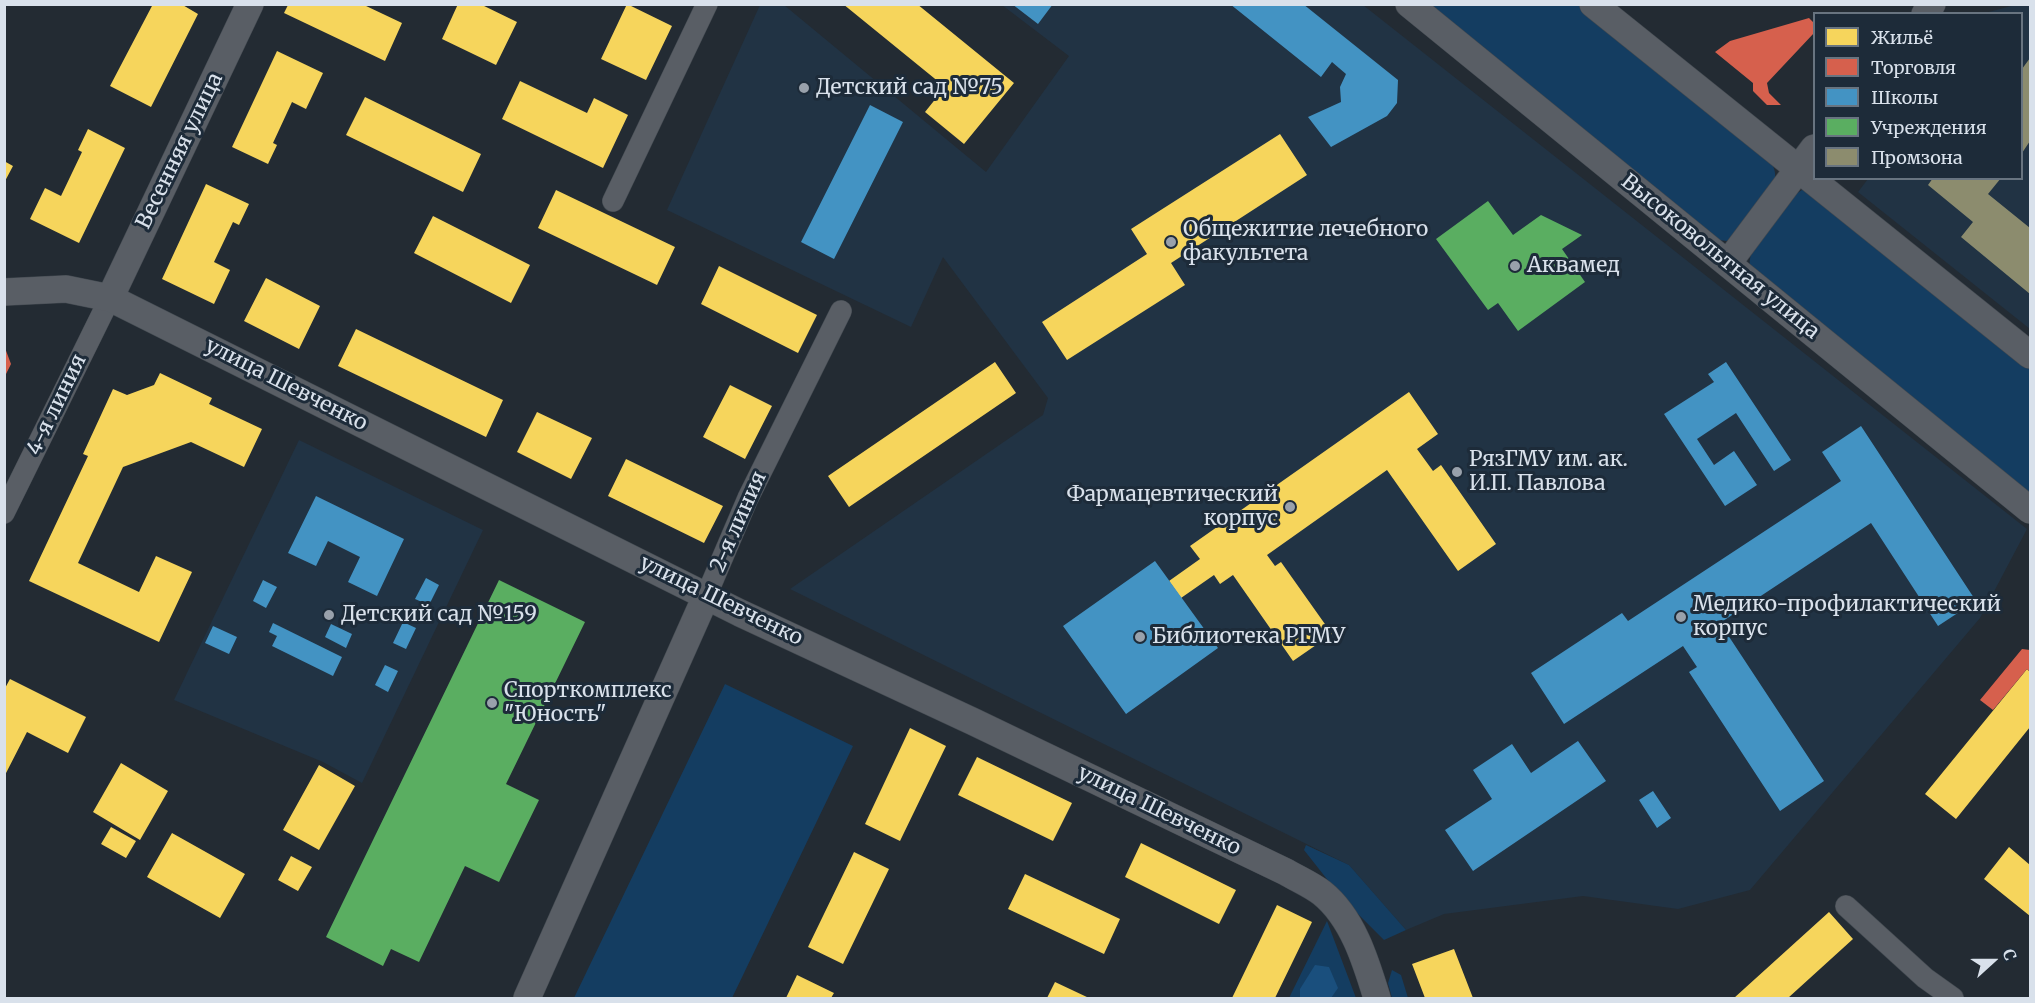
<!DOCTYPE html>
<meta charset="utf-8">
<style>
body{margin:0}
#map{position:relative;width:2035px;height:1003px;overflow:hidden;background:#232b33;font-family:Merriweather,serif}
canvas{display:block}
.frame{position:absolute;inset:0;border:6px solid #d9e1eb;pointer-events:none}
.legend{position:absolute;left:1813px;top:12px;width:210px;height:168px;box-sizing:border-box;background:#1d2b39;border:2px solid #687480;margin:0;padding:8px 10px;list-style:none;font-size:18px;color:#d9e1eb}
.legend li{display:flex;align-items:center;gap:12px;height:30px}
.legend b{width:30px;border:2px solid #687480}
.north{position:absolute;left:1963px;top:931px;width:60px;height:60px;-webkit-text-stroke:4px #1d2b39;paint-order:stroke;rotate:69deg;font-size:16px;font-weight:700;line-height:24px;text-align:center;color:#d9e1eb}
.north::after{content:'';display:block;margin:auto;width:21px;height:27px;background:#d9e1eb;clip-path:polygon(50% 0,100% 100%,50% 72%,0 100%)}
</style>
<div id="map">
<canvas width="2035" height="1003"></canvas>
<div class="frame"></div>
<ul class="legend">
<li><b style="height:16px;background:#f6d55c"></b>Жильё</li>
<li><b style="height:16px;background:#d6604d"></b>Торговля</li>
<li><b style="height:16px;background:#4393c3"></b>Школы</li>
<li><b style="height:16px;background:#5aae61"></b>Учреждения</li>
<li><b style="height:16px;background:#8c8c6e"></b>Промзона</li>
</ul>
<div class="north">С</div>
</div>
<script>
const ctx = document.querySelector('canvas').getContext('2d');
ctx.lineJoin = 'round';
function paint(path, color) {
  ctx.fillStyle = color;
  ctx.fill(path, 'evenodd');
}
function strokePath(path, color, width, dash) {
  ctx.strokeStyle = color;
  ctx.lineWidth = width;
  ctx.lineCap = dash ? 'butt' : 'round';
  ctx.setLineDash(dash || []);
  ctx.stroke(path);
}
function write(font, color, halo, rows, align = 'center') {
  ctx.font = font + ' Merriweather,serif';
  ctx.lineWidth = 6;
  ctx.setLineDash([]);
  ctx.textBaseline = 'middle';
  ctx.strokeStyle = halo;
  ctx.fillStyle = color;
  for (const [text, x, y, turn = 0] of rows) {
    ctx.save();
    ctx.translate(x, y);
    ctx.rotate((+turn || 0) * Math.PI / 180);
    ctx.textAlign = isNaN(turn) ? turn : align;
    if (halo) ctx.strokeText(text, 0, 0);
    ctx.fillText(text, 0, 0);
    ctx.restore();
  }
}
paint(new Path2D(`
 M760,5H784L986,172L1069,56L1002,5H1363L2027,529L1980,618L1750,890L1678,909L1583,896L1444,914L1406,930L1349,865L790,589L1043,415L1048,398L943,257L911,327L667,210Z
 M2015,5H2030V329L1858,192L1868,179L2022,178V14L1985,13Z
 M299,440L483,530L362,783L323,762L174,700Z`), '#213344');
paint(new Path2D(`
 M1420,5H1578L1767,157C1772,164 1776,169 1775,178C1774,190 1737,233 1727,241L1718,240Z
 M1802,190L1816,195L2030,367V497L1753,273C1751,268 1749,264 1750,259C1752,242 1787,198 1802,190Z
 M725,684L853,746L732,998H574Z
 M1306,845L1349,865L1406,930L1384,940L1341,897L1304,850Z
 M1327,921L1356,998H1289Z
 M1392,970L1401,975L1408,998H1392L1388,983Z`), '#143d61');
paint(new Path2D(`
 M1315,965L1329,967L1338,988L1331,998H1300V989Z`), '#1a4f7d');
paint(new Path2D(`
 M153,4H181L198,14L151,107L110,86Z
 M458,4H480L517,22L496,65L442,39Z
 M627,4L672,26L646,80L601,59Z
 M843,4H917L1014,83L964,144L925,112L945,87Z
 M288,5H364L402,23L385,61L284,13Z
 M277,51L323,73L306,109L292,102L273,143L277,145L268,164L232,147Z
 M520,81L587,113L594,98L628,115L603,168L502,119Z
 M365,97L481,154L463,192L346,135Z
 M88,129L125,148L79,243L30,219L45,188L61,196L82,152L78,150Z
 M1280,134L1307,175L1171,263L1185,285L1067,360L1042,322L1147,254L1131,229Z
 M4,161L13,166L4,183Z
 M206,184L249,204L239,225L233,222L214,262L230,270L214,304L162,279Z
 M556,190L675,247L657,285L538,228Z
 M433,216L530,265L511,303L414,253Z
 M719,266L817,315L798,353L701,304Z
 M266,278L320,306L299,349L244,321Z
 M356,329L503,400L486,437L338,366Z
 M995,362L1016,393L849,507L828,476Z
 M160,373L212,398L209,404L262,429L244,467L191,442L123,467L78,563L139,592L156,556L192,572L159,642L29,581L88,456L83,454L113,389L127,395L154,385Z
 M730,385L772,406L745,459L703,437Z
 M1409,392L1438,434L1417,449L1433,471L1441,465L1496,544L1458,571L1387,470L1267,555L1275,566L1281,562L1332,634L1293,661L1233,575L1220,584L1214,575L1181,598L1169,581L1200,559L1190,546Z
 M537,412L592,438L571,479L517,452Z
 M626,459L723,506L704,543L608,496Z
 M2027,669L2030,672V727L1956,819L1925,794Z
 M10,679L86,717L68,753L27,732L4,777V690Z
 M910,728L946,746L900,841L865,824Z
 M977,757L1072,803L1053,841L958,795Z
 M121,763L168,791L140,840L93,812Z
 M319,765L355,786L319,850L283,830Z
 M111,827L136,841L126,858L101,844Z
 M172,833L245,874L220,918L147,877Z
 M1141,843L1236,890L1219,924L1125,877Z
 M2009,847L2030,865V916L1984,879Z
 M854,852L889,869L843,964L808,947Z
 M291,856L312,867L298,891L278,880Z
 M1025,874L1120,919L1104,954L1008,909Z
 M1277,905L1312,922L1275,998H1232Z
 M1829,912L1853,939L1788,998H1734Z
 M1454,949L1473,998H1425L1412,964Z
 M797,975L834,993L831,998H786Z
 M1055,982L1089,998H1047Z`), '#f6d55c');
paint(new Path2D(`
 M1809,18L1814,23V33L1767,83L1769,93L1781,105H1767L1753,91V83L1715,52L1730,41Z
 M5,348L11,364L5,376Z
 M2022,649L2030,650V672L2027,669L1993,710L1980,700Z`), '#d6604d');
paint(new Path2D(`
 M1012,4H1053L1038,24Z
 M1230,4H1303L1398,80L1397,103L1387,116L1331,147L1308,117L1341,102L1340,87L1346,74L1332,62L1321,77Z
 M870,105L903,122L834,259L801,242Z
 M1726,362L1791,460L1774,471L1736,413L1697,439L1714,465L1734,451L1757,485L1725,506L1664,414L1714,382L1708,374Z
 M1861,426L1976,601L1938,626L1871,523L1720,623L1824,781L1780,811L1689,672L1697,667L1683,646L1564,724L1531,673L1622,613L1628,621L1841,481L1822,452Z
 M316,496L404,539L377,596L348,582L360,557L328,541L316,566L288,553Z
 M1155,561L1218,648L1126,714L1063,626Z
 M426,578L439,585L429,605L415,599Z
 M263,580L277,587L266,608L253,601Z
 M403,622L416,628L406,649L393,643Z
 M273,623L342,657L333,676L272,646L277,636L269,632Z
 M331,624L352,634L346,648L325,637Z
 M213,626L237,637L229,654L205,643Z
 M385,665L398,671L388,692L375,685Z
 M1578,741L1606,781L1473,871L1445,830L1492,799L1473,770L1512,744L1531,773Z
 M1653,791L1671,818L1657,828L1639,800Z`), '#4393c3');
paint(new Path2D(`
 M1488,201L1513,235L1541,215L1582,235L1562,249L1585,282L1518,331L1498,303L1488,310L1436,239Z
 M499,580L585,622L506,784L539,800L499,882L465,866L419,962L391,949L383,966L326,937Z`), '#5aae61');
paint(new Path2D(`
 M2030,58V141L2022,153V69Z
 M1933,178H2001L1988,194L2030,228V294L1961,237L1973,222L1928,185Z`), '#8c8c6e');
const minor = new Path2D(`
 M613,201L707,4
 M4,513L110,298
 M707,594L748,498L841,311
 M1846,906L1925,978L1953,998`);
const tertiary = new Path2D(`
 M1409,4L2030,510
 M1593,4L2030,355
 M1925,14L1932,4
 M1728,263L1814,148
 M4,292L66,289L110,298L740,613L974,722L1286,872C1298,879 1312,885 1322,893C1353,918 1366,962 1377,998
 M110,298L250,4
 M527,998L707,594`);
strokePath(minor, '#424950', 22);
strokePath(tertiary, '#424950', 28);
strokePath(minor, '#595e65', 21);
strokePath(tertiary, '#595e65', 27);
for (const [x, y, r, color] of [
 [804,88,6,"#99a1ab"],
 [1171,242,6,"#99a1ab"],
 [1515,266,6,"#99a1ab"],
 [1457,472,6,"#99a1ab"],
 [1290,507,6,"#99a1ab"],
 [329,615,6,"#99a1ab"],
 [1681,617,6,"#99a1ab"],
 [1140,637,6,"#99a1ab"],
 [492,703,6,"#99a1ab"]
]) {
  const dot = new Path2D();
  dot.arc(x, y, r, 0, 2 * Math.PI);
  ctx.fillStyle = color;
  ctx.fill(dot);
  strokePath(dot, '#1d2b39', 2);
}
write('21px', '#d9e1eb', '#1d2b39', [
 ["Детский сад №75",816,88],
 ["Общежитие лечебного",1183,230],
 ["факультета",1183,254],
 ["Аквамед",1527,266],
 ["РязГМУ им. ак.",1469,460],
 ["И.П. Павлова",1469,484],
 ["Фармацевтический",1278,495,"right"],
 ["корпус",1278,519,"right"],
 ["Медико-профилактический",1693,605],
 ["корпус",1693,629],
 ["Детский сад №159",341,615],
 ["Библиотека РГМУ",1152,637],
 ["Спорткомплекс",504,691],
 ["\"Юность\"",504,715]
], 'left');
write('21px', '#d9e1eb', '#1d2b39', [
 ["Весенняя улица",180,151,-64],
 ["Высоковольтная улица",1720,257,39],
 ["улица Шевченко",286,385,27],
 ["4-я линия",57,405,-64],
 ["2-я линия",739,522,-66],
 ["улица Шевченко",721,601,26],
 ["улица Шевченко",1159,811,26]
]);
</script>
